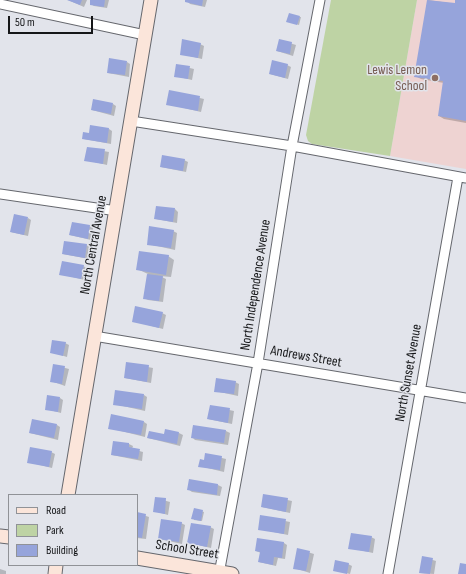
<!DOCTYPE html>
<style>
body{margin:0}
#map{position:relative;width:466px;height:574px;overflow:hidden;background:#e2e4eb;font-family:"Sofia Sans Condensed",sans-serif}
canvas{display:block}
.legend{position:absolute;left:8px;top:494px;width:130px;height:72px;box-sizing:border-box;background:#e2e4eb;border:1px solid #909297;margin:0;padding:5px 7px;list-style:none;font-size:12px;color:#151618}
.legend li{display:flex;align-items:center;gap:8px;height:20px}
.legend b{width:20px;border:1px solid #909297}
.scale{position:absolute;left:8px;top:16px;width:85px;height:18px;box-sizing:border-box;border:2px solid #151618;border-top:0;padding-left:5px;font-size:12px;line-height:14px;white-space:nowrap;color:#151618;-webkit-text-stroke:3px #e2e4eb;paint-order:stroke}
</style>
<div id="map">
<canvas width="466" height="574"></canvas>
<ul class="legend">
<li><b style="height:5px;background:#fbe5da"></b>Road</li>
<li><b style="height:11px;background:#bed3a4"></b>Park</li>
<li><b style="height:11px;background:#96a4db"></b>Building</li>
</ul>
<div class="scale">50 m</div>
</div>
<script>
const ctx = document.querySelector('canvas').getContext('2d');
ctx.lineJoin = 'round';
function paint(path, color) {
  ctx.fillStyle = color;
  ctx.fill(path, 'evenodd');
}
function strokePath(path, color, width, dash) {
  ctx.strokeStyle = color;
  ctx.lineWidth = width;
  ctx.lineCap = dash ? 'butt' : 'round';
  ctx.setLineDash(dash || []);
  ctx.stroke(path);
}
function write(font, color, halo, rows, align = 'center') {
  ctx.font = font + ' "Sofia Sans Condensed",sans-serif';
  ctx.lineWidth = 3;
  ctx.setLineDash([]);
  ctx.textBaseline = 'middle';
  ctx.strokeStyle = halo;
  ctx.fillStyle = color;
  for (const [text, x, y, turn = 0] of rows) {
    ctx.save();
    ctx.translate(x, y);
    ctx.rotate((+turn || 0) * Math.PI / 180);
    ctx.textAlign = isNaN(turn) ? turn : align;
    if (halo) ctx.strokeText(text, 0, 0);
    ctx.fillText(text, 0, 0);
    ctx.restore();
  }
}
paint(new Path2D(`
 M417,0H466V169L390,156Z`), '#eed3d2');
paint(new Path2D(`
 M331,0H417L390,156L312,144L308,141L306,135Z`), '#bed3a4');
paint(new Path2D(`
 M68,0H87L84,7Z
 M91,0H109L107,8L94,6L91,4Z
 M186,0H207L205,7L190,4Z
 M428,0L456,4V0H466V123L444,119L439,116L444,83L421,79L415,76Z
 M299,17H301L299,25L289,22Z
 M280,40L296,45L293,56L277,51Z
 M200,44L204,46L202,59L181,54Z
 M127,62L130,64L129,77L108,73Z
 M177,65L194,69L192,80L175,76Z
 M287,65L291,67L288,79L270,74Z
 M170,91L204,99L201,112L167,104Z
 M113,104L116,106L114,116L92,110Z
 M109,129L112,131L111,144L84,139L90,134Z
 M87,148L109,152L107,165L86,160Z
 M184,160L188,162L186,172L161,167Z
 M175,209L178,212L177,223L156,219Z
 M28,218L31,220L28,236L11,232Z
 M90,226L93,228L91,240L70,235Z
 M173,231L177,233L175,250L148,244Z
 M87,245L90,247L89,259L63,254Z
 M168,256L174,260L171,277L160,276L166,279L163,302L148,300L144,298L148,274L137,269Z
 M83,266L87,268L85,280L60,274Z
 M162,313L166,315L163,329L133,321Z
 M65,343L69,345L67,357L51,352Z
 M127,363L153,368L151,383L125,378Z
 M54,365L69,369L65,386L51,381Z
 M235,382L239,384L238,396L215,391Z
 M144,395L147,397L145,411L114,404Z
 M60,398L63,400L61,413L46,409Z
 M211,406L234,411L232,424L208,419Z
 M144,422L147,424L145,437L109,428Z
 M57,425L60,427L58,440L30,433Z
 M193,426L226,431L230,433L228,445L195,440L192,437Z
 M179,433L183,435L180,446L148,438Z
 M129,444L133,446L132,449L143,452L142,461L112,455Z
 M51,452L55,454L52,468L28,462Z
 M206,454L226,459L224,472L199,466L205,461Z
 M190,480L218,485L222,487L220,496L192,492L188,489Z
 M264,495L292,501L290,513L262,507Z
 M156,498L170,502L168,515L154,511Z
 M194,509L204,512L202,521L194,520Z
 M137,513L149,517L146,539L137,538Z
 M261,516L290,522L288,535L259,529Z
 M181,523L185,525L182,544L159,539Z
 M210,527L214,529L211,548L189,543Z
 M371,537L375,539L373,553L350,548Z
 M284,543L287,545L285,559L278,558L276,566L259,562L261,553L256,551Z
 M298,549L314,554L310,573L294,568Z
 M423,557L436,561L434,574L420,573Z
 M348,564L352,566L350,574L334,570Z
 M0,569L6,571V574H0Z`), '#0003');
paint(new Path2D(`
 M67,0H82L80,5Z
 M90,0H105L104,7L90,5Z
 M185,0H203L202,6L185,2Z
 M427,0L455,3V0H466V121L438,116L443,81L414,77Z
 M289,13L300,16L297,25L286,22Z
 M182,39L201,43L198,58L180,55Z
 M279,39L292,42L290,54L276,51Z
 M109,58L127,61L125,75L107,73Z
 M272,60L288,64L285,78L269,74Z
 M176,64L190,66L188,79L174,77Z
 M169,90L200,96L198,111L166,105Z
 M93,99L113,103L111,114L91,110Z
 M90,125L109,128L107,143L82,139L83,132L89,133Z
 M87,147L105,149L103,164L84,161Z
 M162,155L185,159L183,171L160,167Z
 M156,206L175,208L173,222L154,219Z
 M14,214L28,217L24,235L10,232Z
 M72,222L90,225L88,239L69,235Z
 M149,226L174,230L171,248L147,245Z
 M64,241L87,244L85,258L62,254Z
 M139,251L169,255L166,275L136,270Z
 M62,261L84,265L81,279L59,275Z
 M147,274L163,276L159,301L143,299Z
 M135,306L163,312L159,328L132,322Z
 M52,340L66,342L63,356L50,353Z
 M126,362L149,365L147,382L124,378Z
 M53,364L65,366L62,384L50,382Z
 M216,378L236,381L234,394L214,392Z
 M115,390L144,394L142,409L113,405Z
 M47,395L60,397L58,412L45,410Z
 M210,405L230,408L228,423L207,419Z
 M111,414L144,421L141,435L108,429Z
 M32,419L57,424L54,438L29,433Z
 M193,425L226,430L224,443L191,438Z
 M165,429L179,432L177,444L147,438L149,431L164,434Z
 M113,441L129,443V447L140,449L138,459L111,455Z
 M30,447L52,451L49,467L27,463Z
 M205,453L222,456L220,470L198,467L200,459L204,460Z
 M189,479L218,484L217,495L187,490Z
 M263,494L288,498L286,512L261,507Z
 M155,497L166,498L165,514L153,512Z
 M194,508L203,510L201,521L191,519Z
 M137,512L146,514L142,538L137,537Z
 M260,515L286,519L284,534L258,530Z
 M161,519L182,522L179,542L158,539Z
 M191,523L211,526L207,547L187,543Z
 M351,533L372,536L369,552L348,549Z
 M257,538L284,542L282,558L274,557L273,565L258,562L260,552L255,551Z
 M297,548L310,551L306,571L293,569Z
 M422,556L433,558L430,574L419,573Z
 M335,560L349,563L347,574L333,571Z
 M460,563L466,564V574H458Z`), '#96a4db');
const street = new Path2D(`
 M0,4L145,35
 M131,121L292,146L466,178
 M0,194L117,211
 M94,336L466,398
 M219,574L258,363L292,146L320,0
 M388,574L458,177`);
const secondary = new Path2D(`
 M68,495L151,0
 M0,536L9,537
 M137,558L232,574
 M55,574L56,565`);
strokePath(street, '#65676d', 11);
strokePath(secondary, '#65676d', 15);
strokePath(street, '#fff', 9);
strokePath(secondary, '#fbe5da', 13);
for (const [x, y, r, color] of [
 [435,78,4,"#8d6e63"]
]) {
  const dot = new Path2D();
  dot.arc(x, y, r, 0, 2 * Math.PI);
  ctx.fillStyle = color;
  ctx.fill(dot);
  strokePath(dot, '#e2e4eb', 1.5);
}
write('14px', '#785e54', '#e2e4eb', [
 ["Lewis Lemon",427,70],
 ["School",427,86]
], 'right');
write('14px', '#151618', '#e2e4eb', [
 ["North Central Avenue",94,245,-80],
 ["North Independence Avenue",256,285,-81],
 ["Andrews Street",306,357,10],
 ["North Sunset Avenue",409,373,-80],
 ["School Street",187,550,9]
]);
</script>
